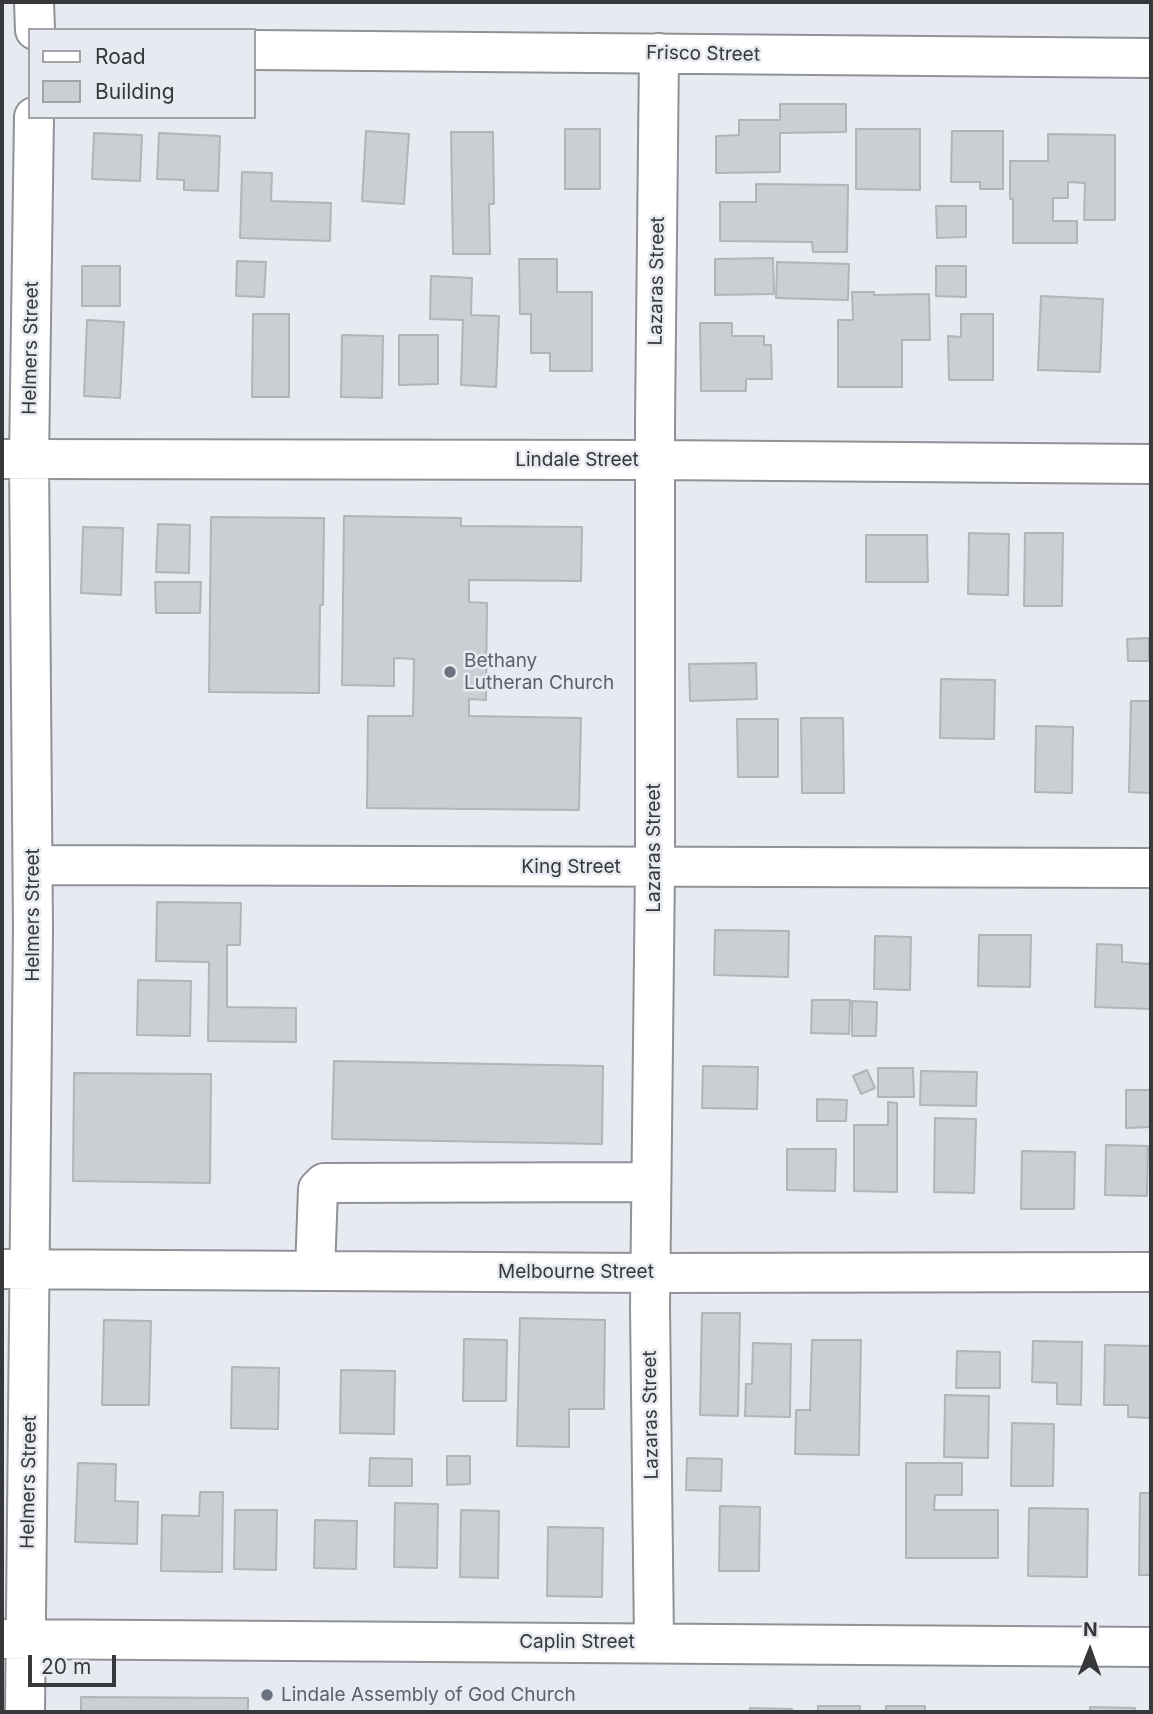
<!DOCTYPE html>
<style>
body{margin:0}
#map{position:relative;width:1153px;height:1714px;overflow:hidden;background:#e7eaf0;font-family:Inter,sans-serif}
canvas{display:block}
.frame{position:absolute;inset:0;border:4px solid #37383a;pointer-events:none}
.legend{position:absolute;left:28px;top:28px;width:228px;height:91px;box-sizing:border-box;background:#e7eaf0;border:2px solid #a1a3a7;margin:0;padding:9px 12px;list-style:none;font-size:21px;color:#37383a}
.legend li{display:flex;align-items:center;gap:14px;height:35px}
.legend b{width:35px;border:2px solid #a1a3a7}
.north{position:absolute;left:1055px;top:1616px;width:70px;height:70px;-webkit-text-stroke:5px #e7eaf0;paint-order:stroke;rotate:1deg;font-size:19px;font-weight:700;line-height:28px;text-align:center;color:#37383a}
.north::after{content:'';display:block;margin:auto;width:24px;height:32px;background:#37383a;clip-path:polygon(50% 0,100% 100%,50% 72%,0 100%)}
.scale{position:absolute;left:28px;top:1655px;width:88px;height:32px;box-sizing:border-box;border:4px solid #37383a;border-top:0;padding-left:9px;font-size:21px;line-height:24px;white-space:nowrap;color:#37383a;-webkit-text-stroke:5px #e7eaf0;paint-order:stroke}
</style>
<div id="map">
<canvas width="1153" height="1714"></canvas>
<div class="frame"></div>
<ul class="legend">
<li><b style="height:9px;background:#fff"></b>Road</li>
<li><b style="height:19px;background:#cbced3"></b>Building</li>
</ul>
<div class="north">N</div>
<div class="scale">20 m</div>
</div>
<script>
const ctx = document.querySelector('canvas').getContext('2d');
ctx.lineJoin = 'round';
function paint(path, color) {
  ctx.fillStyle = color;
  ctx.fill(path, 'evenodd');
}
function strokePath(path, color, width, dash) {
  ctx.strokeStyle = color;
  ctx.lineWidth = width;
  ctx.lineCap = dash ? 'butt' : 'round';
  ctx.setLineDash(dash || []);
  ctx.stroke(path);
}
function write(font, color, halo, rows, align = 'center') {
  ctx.font = font + ' Inter,sans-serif';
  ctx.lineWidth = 5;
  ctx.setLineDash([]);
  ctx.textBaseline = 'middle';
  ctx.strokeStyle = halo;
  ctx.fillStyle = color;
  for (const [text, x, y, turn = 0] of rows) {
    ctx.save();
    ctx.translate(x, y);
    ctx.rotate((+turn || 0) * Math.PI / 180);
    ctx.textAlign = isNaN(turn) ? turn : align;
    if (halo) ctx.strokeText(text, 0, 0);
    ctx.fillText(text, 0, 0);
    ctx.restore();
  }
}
const building = new Path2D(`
 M780,104H846V132L780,133V172L716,173V136L739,135V120H780Z
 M565,129H600V189H565Z
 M856,129H920V190L856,189Z
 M366,131L409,134L404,204L362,201Z
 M952,131H1003V189H980V182H951Z
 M451,132H493L494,204H489L490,254H453Z
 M94,133L142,135L140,181L92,179Z
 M159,133L220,136L218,191L184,190V180L157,179Z
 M1048,134L1115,135V220H1084L1085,183L1068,182V198H1053V221H1077V243H1013V199H1010V161H1048Z
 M242,172L272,173L271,201L331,203L330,241L240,238Z
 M756,184L848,185L847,252H813L812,242L720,241V202H756Z
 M936,206H966V237L937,238Z
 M773,258L774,294L715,295V259Z
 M519,259H557V292H592V371H550V353H531V314H520Z
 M237,261L266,262L264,297L236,296Z
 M777,262L849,264L848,300L776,298Z
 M82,266H120V306H82Z
 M936,266H966V297L936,296Z
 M431,276L472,278L471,315L499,316L496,387L461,385L463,320L430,319Z
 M852,292H874V295L929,294L930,340H902V387H838V320H853Z
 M1041,296L1103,299L1100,372L1038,370Z
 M253,314H289V397H252Z
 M961,314H993V380H949L948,336L961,337Z
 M87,320L124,322L120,398L84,396Z
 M700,323H732V336H764V345H771L772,379H746V391H701Z
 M342,335L383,336L382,398L341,397Z
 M399,335H438V384L399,385Z
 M344,516L461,518V526L582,527L581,581L469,580V602L487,603L486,700L469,699V716L581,718L579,810L367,808L368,716H413L414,659L394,658V686L342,685Z
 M211,517L324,518L323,605H320L319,693L209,692Z
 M158,524L190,525L189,573L156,572Z
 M83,527L123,528L121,595L81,593Z
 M969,533L1009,534L1008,595L968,594Z
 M1025,533H1063L1062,606H1024Z
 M866,535H927L928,582H866Z
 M155,582H201L200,613H156Z
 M1149,638V661H1128L1127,639Z
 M756,663L757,699L690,701L689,664Z
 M941,679L995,680L994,739L940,738Z
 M1131,701H1151V793L1129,792Z
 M801,718H843L844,793H802Z
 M737,719H778V777H738Z
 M1036,726L1073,727L1072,793L1035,792Z
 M157,902L241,903L240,945H227V1007L296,1008V1042L208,1041L209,962L156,961Z
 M715,930L789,931L788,977L714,975Z
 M979,935H1031L1030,987L978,986Z
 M875,936L911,937L910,990L874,989Z
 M1097,944L1122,945V962L1151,964V1009L1095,1007Z
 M138,980L191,981L190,1036L137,1035Z
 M812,1000H850L849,1034L811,1033Z
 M852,1001L877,1002L876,1036H852Z
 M334,1061L603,1066L602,1144L332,1139Z
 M703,1066L758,1067L757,1109L702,1108Z
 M878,1068H913L914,1097H878Z
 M867,1070L875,1088L861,1094L853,1076Z
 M921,1071L977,1072L976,1106L920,1105Z
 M74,1073L211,1074L210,1183L73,1181Z
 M1126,1090H1151V1127L1126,1128Z
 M817,1099L847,1100L846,1121H817Z
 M888,1102L897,1103V1192L854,1191V1125H888Z
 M935,1118L976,1119L974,1193L934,1192Z
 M1106,1145L1148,1146L1147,1196L1105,1195Z
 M787,1149H836L835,1191L787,1190Z
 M1022,1151L1075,1152L1074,1209H1021Z
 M702,1313H740L738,1416L700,1415Z
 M520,1318L605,1320L604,1409H569V1447L517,1446Z
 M104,1320L151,1321L149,1405H102Z
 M464,1339L507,1340L506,1401H463Z
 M812,1340H861L859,1455L795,1454L796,1410H810Z
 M1033,1341L1082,1342L1081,1405L1057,1404V1383L1032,1382Z
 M753,1343L791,1344L790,1417L745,1416L746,1384H752Z
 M1105,1345L1151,1346V1418L1128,1417V1405H1104Z
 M957,1351L1000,1352V1388H956Z
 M232,1367L279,1368L278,1429L231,1428Z
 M341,1370L395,1371L394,1434L340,1433Z
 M945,1395L989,1396L988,1458L944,1457Z
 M1012,1423L1054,1424L1053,1486H1011Z
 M447,1456H470V1484L447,1485Z
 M370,1458L412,1459V1486H369Z
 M687,1458L722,1459L721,1491L686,1490Z
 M78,1463L116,1464L115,1501L138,1502L137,1544L75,1542Z
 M906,1463H962V1495H935L934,1510H998V1558H906Z
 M200,1492H223L222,1572L161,1571L162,1515L199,1516Z
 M1140,1493H1151V1575H1139Z
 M395,1503L438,1504L437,1568L394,1567Z
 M720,1506L760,1507L759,1571H719Z
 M1029,1508L1088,1509L1087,1577L1028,1576Z
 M235,1510H277L276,1570L234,1569Z
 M461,1510L499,1511L498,1578L460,1577Z
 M315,1520L357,1521L356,1569L314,1568Z
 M548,1527L603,1528L602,1597L547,1596Z
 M81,1697L248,1698V1712H81Z
 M818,1706H860V1712H818Z
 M886,1706H925V1712H886Z
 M1090,1707L1135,1708V1712H1090Z
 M750,1708L792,1709V1712H750Z`);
paint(building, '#cbced3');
strokePath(building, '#b1b4b9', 2);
const minor = new Path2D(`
 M34,2L35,30
 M254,50L1151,58
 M2,459L655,460L1151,464
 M33,865L1151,868
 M2,1269L650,1273L1151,1272
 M315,1271L318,1189L324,1183L651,1182
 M2,1639L1151,1647
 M654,1642L650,1308L655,867V421L659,53
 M25,1712L33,929L29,459L34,117`);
strokePath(minor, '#909298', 42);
strokePath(minor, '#fff', 38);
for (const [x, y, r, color] of [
 [450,672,7,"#6b7280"],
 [267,1695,7,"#6b7280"]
]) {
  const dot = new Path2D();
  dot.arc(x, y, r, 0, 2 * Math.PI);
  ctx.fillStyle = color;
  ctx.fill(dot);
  strokePath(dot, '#e7eaf0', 2.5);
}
write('19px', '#37383a', '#e7eaf0', [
 ["Frisco Street",703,54,1],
 ["Lazaras Street",657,281,-89],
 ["Helmers Street",31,348,-89],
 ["Lindale Street",577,460],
 ["Lazaras Street",654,848,-90],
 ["King Street",571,867],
 ["Helmers Street",33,915,-90],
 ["Melbourne Street",576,1272],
 ["Lazaras Street",651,1415,-91],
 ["Helmers Street",29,1482,-89],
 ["Caplin Street",577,1642]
]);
write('19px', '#5b616d', '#e7eaf0', [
 ["Bethany",464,661],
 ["Lutheran Church",464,683],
 ["Lindale Assembly of God Church",281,1695]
], 'left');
</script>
